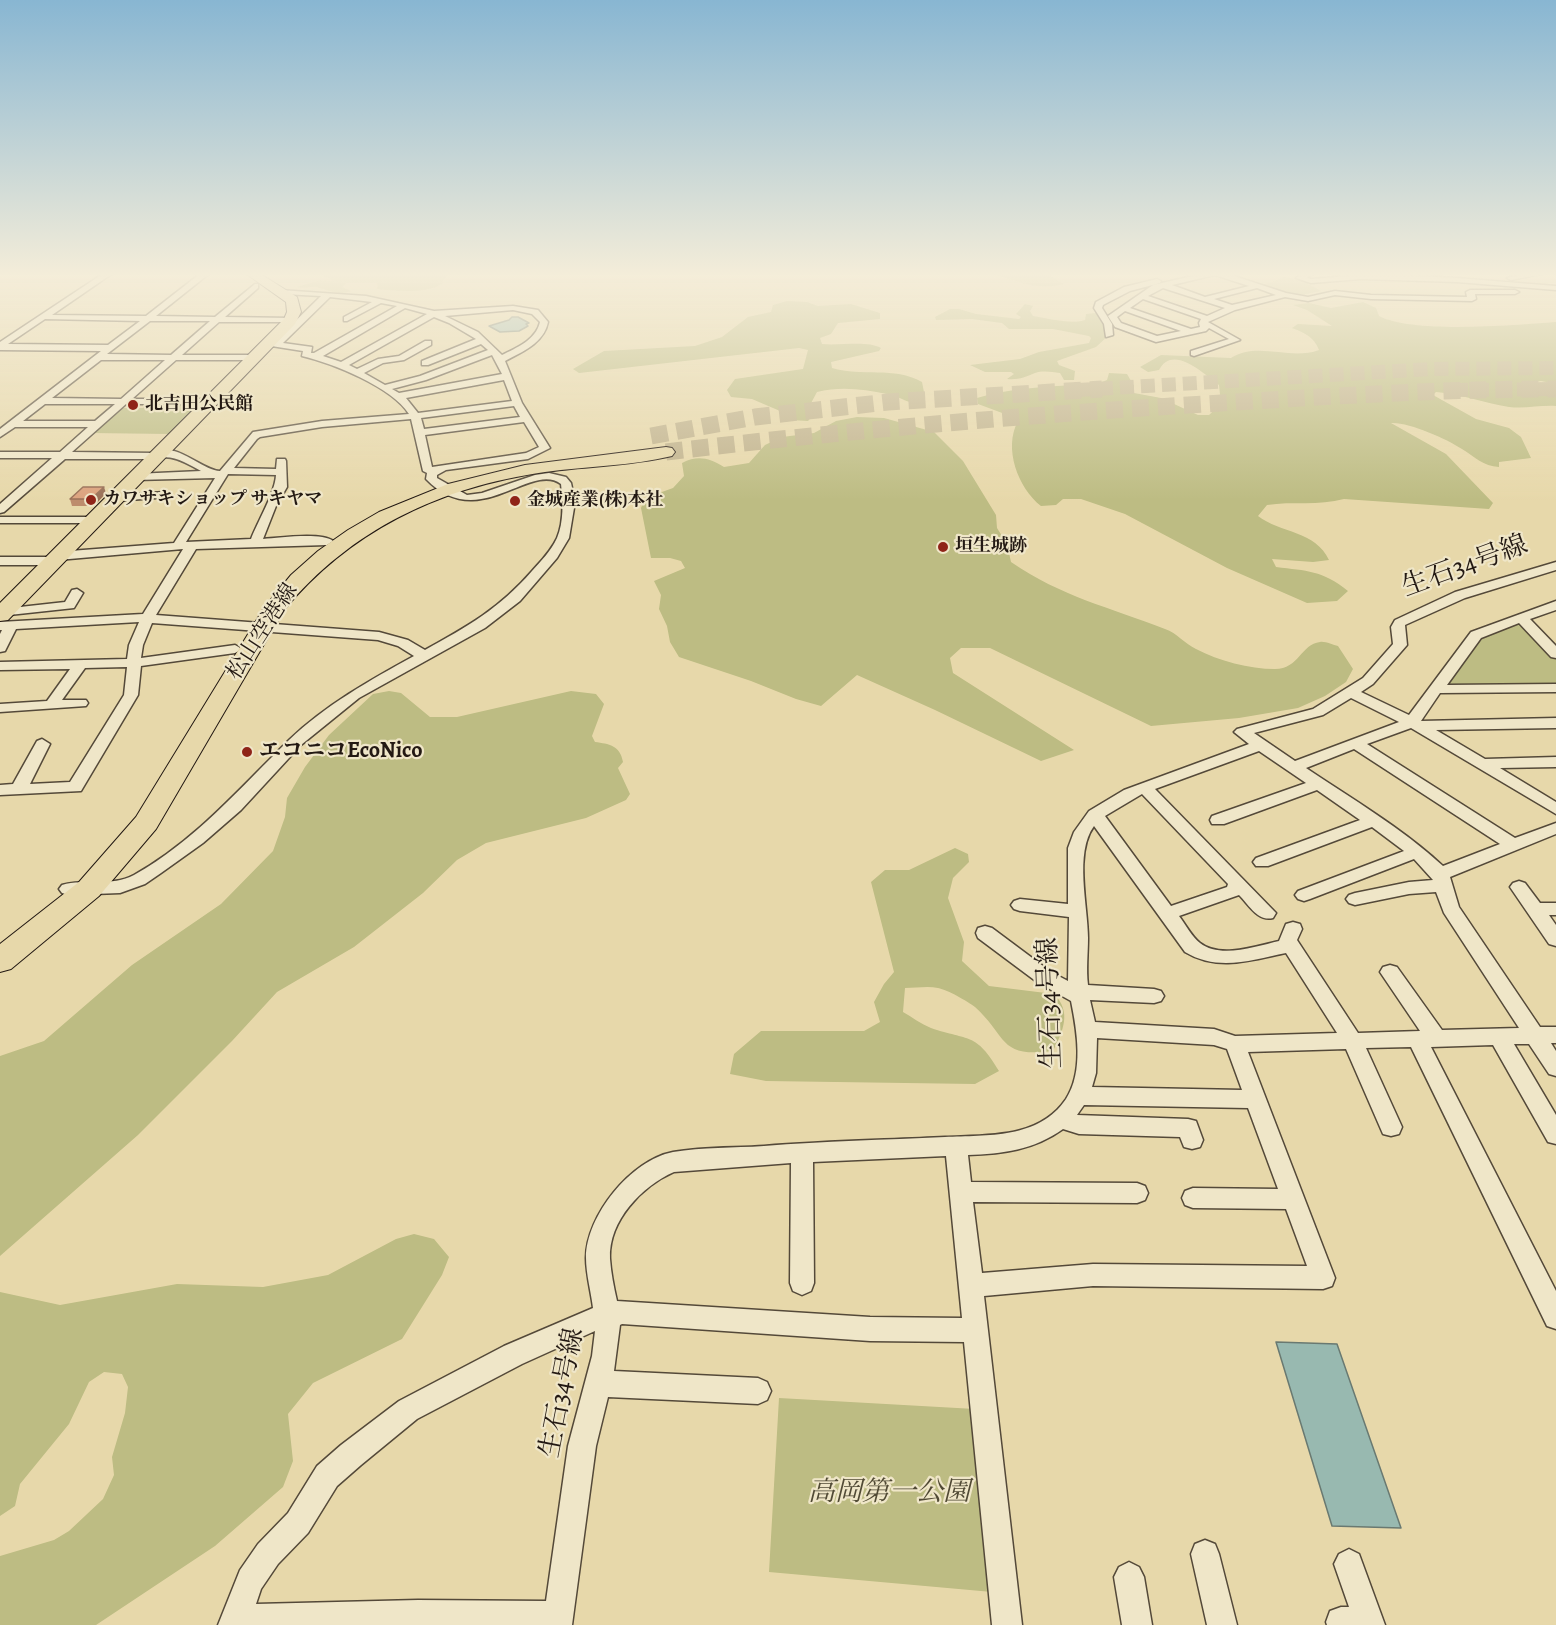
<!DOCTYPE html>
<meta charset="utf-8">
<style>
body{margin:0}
canvas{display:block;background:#e7d8aa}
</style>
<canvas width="1556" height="1625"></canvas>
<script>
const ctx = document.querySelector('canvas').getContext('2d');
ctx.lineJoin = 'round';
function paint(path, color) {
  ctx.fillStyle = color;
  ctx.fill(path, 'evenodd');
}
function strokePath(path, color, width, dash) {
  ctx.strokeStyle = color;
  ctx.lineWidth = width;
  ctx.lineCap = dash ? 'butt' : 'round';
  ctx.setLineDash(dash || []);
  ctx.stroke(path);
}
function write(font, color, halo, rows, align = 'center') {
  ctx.font = font + ' Alegreya,"Noto Serif JP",serif';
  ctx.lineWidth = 4.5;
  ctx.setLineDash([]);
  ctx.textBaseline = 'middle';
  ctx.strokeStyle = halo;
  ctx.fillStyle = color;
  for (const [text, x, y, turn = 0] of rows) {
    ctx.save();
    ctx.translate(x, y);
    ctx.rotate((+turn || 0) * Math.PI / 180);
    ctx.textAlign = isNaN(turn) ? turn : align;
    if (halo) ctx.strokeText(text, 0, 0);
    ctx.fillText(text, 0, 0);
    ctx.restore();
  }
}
paint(new Path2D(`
 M324,273H448L442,284C426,294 396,291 377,289L378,285L376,283H346L342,287L351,291C339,296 327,290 317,287C311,286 304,289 297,287L320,280L334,281L324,276Z
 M992,273H1046L1064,284C1039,291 1014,281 992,273Z
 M1285,277L1305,282L1321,291L1296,296L1262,285Z
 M787,301L807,302L818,306L851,304L880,313V319L838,323L831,334L820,338L822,344C840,346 867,340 881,348L879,351L831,362L832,368C862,377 894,366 922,382L925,397L923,402C908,406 901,396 887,394C864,389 840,386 817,392L810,405L813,415L808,421L791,420L780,411L752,399L731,397L727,390L735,379L803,369L808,350L799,348L579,373L573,369L604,351L695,346L722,337L748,317L771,312L773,305Z
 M1363,302L1376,308L1379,316C1413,334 1516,325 1556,322V384L1541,381L1534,382L1556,392V406C1540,405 1525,409 1509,407C1484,403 1461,394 1436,392L1433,395L1476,419L1509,428L1521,437L1531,458L1499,462V467C1483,466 1475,457 1462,449C1447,439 1409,422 1391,423L1446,454L1493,503L1489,509L1344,499C1319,506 1292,501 1267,505L1258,516C1280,533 1316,531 1329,560L1313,562L1272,559L1276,567C1307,571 1322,570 1348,591L1337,601L1307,603L1227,568L1125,514L1081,499H1063L1056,505L1041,506C1018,488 1003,448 1018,421L1013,417L978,404L977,398C1016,386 1059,387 1100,383L1107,380L1109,373L1127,374L1134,386V393L1161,398L1198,415H1209L1221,404L1219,385C1205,375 1173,343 1159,370L1148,372L1140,367L1161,355L1231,358C1258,341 1290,361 1319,350C1314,337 1305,333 1292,328L1298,324L1332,326L1307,310L1293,305L1309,303L1331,308Z
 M1025,304L1033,306L1030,311L1033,316C1046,318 1073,325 1085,320L1086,314L1096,313L1109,335L1096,347L1057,361L1059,365L1075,371L1074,380H1064L1060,373C1052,372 1043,370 1035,373C1025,377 1019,380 1007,379L1014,374L1011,372H985L970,365L1020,359L1039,352L1089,343L1091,338L1089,336L1053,329H1009L1002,323L972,319L936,320L935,317L950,309H959L976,314L1019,319L1021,317L1016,314Z
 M147,404H200L169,434L90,433L118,408H143Z
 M857,417L884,418L934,432L963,461L996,515L997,528L1007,544L1011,562C1062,597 1109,607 1165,629C1177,633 1185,644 1196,649C1219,661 1249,669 1275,669C1299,669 1301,644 1320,642C1325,641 1333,645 1338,646L1353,669L1346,682L1325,696L1298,708L1239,718L1151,726L990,648H961L950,658L953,673L1074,750L1041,761L935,710L857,675L821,706L796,699L751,681L679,657L670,642L667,626L659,609L661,595L654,581L685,568L681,561L670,558H651L641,508L645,498L673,488L684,476L682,463C698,455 709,458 724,467L749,463L765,445L782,437L814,433L836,421Z
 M1517,624L1527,627L1556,659V687H1443L1483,636Z
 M389,691L401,693L430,717H457L571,691L596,694L604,704L592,736L595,742C609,744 620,745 623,762L618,768L630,794L626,800L586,818L486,843L457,860L423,893L354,947L277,992L232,1041L138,1135L0,1256V1056L44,1041L132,965L221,904L273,851L285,817L287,798L305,767L329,735L373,694Z
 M955,848L968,854L969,862L953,878L948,898L964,942L962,961L989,986L1054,994C1072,1012 1063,1031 1053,1051C998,1058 1008,1037 975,1007C967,1001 948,990 938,988C928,986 916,988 905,988L903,1012C912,1017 921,1024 931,1028C969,1041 976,1032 999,1071L975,1084L766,1081L730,1074L734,1054L761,1031H864L880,1022L874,1002L884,984L894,972L871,882L885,870H909Z
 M414,1234L434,1239L449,1257L442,1275L402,1339L313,1383L288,1414L293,1461L283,1487L215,1546L96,1625H0V1556L54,1540L69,1531L103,1499L114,1475L112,1457L125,1413L128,1387L122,1374L104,1372L89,1382L69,1424L20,1484L15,1506L0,1516V1292L60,1305L177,1284L263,1287L328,1275L396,1239Z
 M779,1398L975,1409L992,1592L769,1572Z`), '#bdbc83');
const water = new Path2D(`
 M512,317H518L529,323L526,324L528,326L519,331L500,332L489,326L509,320Z
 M1276,1342L1337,1344L1401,1528L1332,1526Z`);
paint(water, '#98b9b0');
strokePath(water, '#697971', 1.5);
strokePath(new Path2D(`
 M1078,390L1432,369L1556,368
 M1454,390L1556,389`), '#c0b28c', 14, [14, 7]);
strokePath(new Path2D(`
 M651,436L755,417L888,402L1102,389
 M666,452C851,430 1036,414 1221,403C1333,396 1444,389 1556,389`), '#c0b28c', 17, [17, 9]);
const street = new Path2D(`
 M104,273H113L52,315L146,316L201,273H210L156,316L215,317L255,284H258V288L225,317L291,318L295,320L291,322H219L182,355H253L257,358L256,360H176L132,399H209L212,400V404H126L72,452L154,453C173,439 203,471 220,471L253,432L322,421L409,414C392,387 332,363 302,356L303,351L265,345V341H275L321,296L283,294L279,292L280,290L366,296L434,311L513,306L538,310L548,322C544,343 522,352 505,361L522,403L550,448L528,459L446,470L437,475V478L467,495L482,493L535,475L549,473L566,477L571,483L575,502L569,538L557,558L520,601L485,628L359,698L301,745L241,810L203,843L161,873L145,884L120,893L68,895L62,893L59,889L62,885C85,878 112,887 134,875C195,841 240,788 289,740C326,705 370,680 414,656L398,646L378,640L152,623L143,645L141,658L235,645L242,649L235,653L141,666L138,695L81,791L0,795V785L13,784L37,741L42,739L50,744L30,784L70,782L124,695L127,667L85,668L62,700H86L88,703L86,706L0,712V704L47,701L70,669L0,670V662L127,659L129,645L139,622L16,629L5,651L0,652V634L2,630H0V622L143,614L183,549L58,560L57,564L53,565H0V557H52L53,553L57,552L174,543L215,478L135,480L130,477L135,474L201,471C188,464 171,453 156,459H65L4,512L0,513V504L52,458H0V452H60L88,427H15L0,437V429L101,351L0,350V342ZM330,297L372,302L344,317V321H347L381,303L397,306L314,353H311L312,347L283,343ZM405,308L427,314L341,362L323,356ZM513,310L532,314L540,322C536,340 516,348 502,355L478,332L445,316ZM434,317L449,323L476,339L422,361V365H428L481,344L488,350L420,376L385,385L364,373L383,363L404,360L431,345V341H425L399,356L378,359L357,369L349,365ZM45,319L140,321L108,345L8,344ZM150,321H210L171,355L107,354ZM492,355L502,374L399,393L392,389L426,380ZM101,360H165L121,399L52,398ZM504,380L512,401L418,413L406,398ZM45,404H115L95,421H23ZM514,406L520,417L424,429L421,418ZM411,419L423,471L427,473L426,479C479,534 530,461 561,484C563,501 564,522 557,538C551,551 541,561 532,571C499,609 468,626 425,650L408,640L379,632L156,615L196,549L327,545L333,541C321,532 279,538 263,539L276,506L287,487L286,461L285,459H277L276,469L234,468L257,439L260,437L322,427ZM524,422L539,447L526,453L432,467L425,435ZM228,474L276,475C275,493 258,521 251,539L186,542Z
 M1206,273H1225L1286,293L1308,297L1335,291L1371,295L1467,297L1466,292L1470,290H1515L1519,292L1515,294H1475L1476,299L1472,301L1371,299L1335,295L1308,301L1285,297L1235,310L1208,322L1240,340L1194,356L1191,355V351L1229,339L1209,328L1206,331L1156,342L1115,327L1108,316L1153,285ZM1215,275L1249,286L1205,297L1172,285ZM1163,288L1225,308L1207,316L1148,296ZM1257,288L1276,295L1232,305L1214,299ZM1143,299L1201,319L1199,323L1200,327L1191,329L1130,308ZM1125,311L1181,331L1157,336L1121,323L1117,317Z
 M1304,273H1314L1307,278L1311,279L1350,276L1346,273L1457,278L1556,286V290L1457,282L1361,279L1311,283L1296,278Z
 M1528,273H1546L1511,280L1507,278Z
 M1157,279L1161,281L1160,283L1130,291L1103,305L1102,308L1112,324L1113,335L1106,337L1104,324L1094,308L1096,302L1124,287Z
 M166,492L170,493V497L115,501L109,498L115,495Z
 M0,517H93L99,520L93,523H0Z
 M1556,562V570L1465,598L1405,625L1407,645L1373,684L1361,692L1409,715L1471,632L1556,601V610L1530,619L1556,646V658L1551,657L1519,623L1481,638L1447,685L1556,684V692L1440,693L1421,721L1556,718V728L1436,730L1485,759L1556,757V767L1500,768L1556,802V814L1411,728L1367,744L1515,838L1556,823V834L1450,877L1459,907L1540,1027H1556V1043H1551L1556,1051V1076L1549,1074L1529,1044H1514L1556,1115V1144L1548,1142L1493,1045L1431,1047L1556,1291V1329L1547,1326L1411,1047L1366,1048L1402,1127L1399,1134L1391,1136L1383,1134L1346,1049L1248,1052L1335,1278L1332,1286L1323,1289L1093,1286L984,1296L1022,1625H992L964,1342L870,1341L622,1324L620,1325L614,1371L758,1378L767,1382L771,1391L767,1400L758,1404L608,1397L596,1446L572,1625H218L240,1570L258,1544L288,1513L317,1466L341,1445L399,1401L504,1346L593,1308C591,1292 586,1274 586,1258C586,1216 631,1160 673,1152C702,1147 734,1148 764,1146C824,1141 885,1140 945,1137C987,1135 1039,1139 1066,1099C1084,1071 1077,1031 1071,1001L1037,982L978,938L976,933L978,928L985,926L992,928L1051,972L1068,981L1069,917L1020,911L1014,909L1011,905L1014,901L1020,899L1068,904V848L1074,832L1089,811L1124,790L1249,744L1234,732L1237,729L1313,709L1363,678L1393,644L1391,627L1395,620L1455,592ZM1351,698L1399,722L1295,761L1254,733L1323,715ZM1354,749L1500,844L1443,866C1402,828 1352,799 1306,768ZM1259,751L1306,783L1212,816L1210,820L1212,824H1224L1317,790L1360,820L1256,858L1253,862L1256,866H1268L1372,827L1404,851L1298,891L1295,895L1298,899L1304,901L1310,899L1414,859L1433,880L1409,882L1355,893L1349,895L1346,899L1349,903L1355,905L1409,894L1436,892L1444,913L1519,1028L1442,1030L1397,967L1390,965L1383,967L1380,972L1420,1031L1358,1033L1297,940L1302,929L1300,924L1293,922L1286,924L1279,941C1257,946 1220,959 1200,943C1192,937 1186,925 1179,916L1239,895C1249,905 1258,922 1273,918L1276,913L1155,789ZM1142,794L1228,884L1227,887L1171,906L1105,816ZM1094,826L1185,952C1218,972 1252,960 1286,953L1337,1033L1235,1036L1214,1029L1095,1022L1090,1000L1154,1003L1161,1001L1164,996L1161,991L1154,989L1088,985C1086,969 1088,954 1088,938C1088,906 1074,853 1094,826ZM1097,1038L1214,1045L1227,1049L1242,1090L1092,1087L1096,1073ZM1084,1105L1248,1108L1278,1189L1193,1188L1185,1191L1182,1198L1185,1205L1193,1208L1286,1209L1307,1266L1093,1264L982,1273L973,1202L1137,1203L1145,1200L1148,1193L1145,1186L1137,1183L971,1182L968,1155C1002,1154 1034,1150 1063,1129L1079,1134L1180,1137L1184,1147L1192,1149L1200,1147L1203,1140L1196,1121L1188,1119L1077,1115ZM946,1156L962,1318L870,1317L617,1301C614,1288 611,1273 610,1259C608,1221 642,1186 674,1172L791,1163L790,1283L793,1291L802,1295L811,1291L814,1283L813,1162ZM595,1331L592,1356L568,1446L546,1601L418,1600L256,1604L261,1589L278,1564L308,1533L337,1486L361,1465L417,1419L522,1364Z
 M77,589L83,593L74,608L0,616V610L2,609L65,602L72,590Z
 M1519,881L1525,883L1540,903H1556V915H1549L1556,925V946L1549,944L1510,887L1513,883Z
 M1205,1540L1215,1544L1219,1554L1237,1625H1207L1191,1554L1195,1544Z
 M1349,1549L1359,1554L1385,1625H1327L1326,1622L1330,1611L1341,1607H1349L1334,1564L1339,1554Z
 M1129,1562L1139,1567L1144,1577L1152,1625H1122L1114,1577L1119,1567Z`);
const primary = new Path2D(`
 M245,273H259L297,297L301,312L295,324L8,620L0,621V603L284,319L287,312L286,302Z
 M666,447L672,448L675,452L672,456C631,466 587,466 545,472C441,487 351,529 284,610L156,829L99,896L11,969L0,972V944L79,882L136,817L264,608L291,575L318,551L348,530L379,512L448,484L525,465Z`);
strokePath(street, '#544939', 3);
strokePath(primary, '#231913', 2);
paint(street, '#efe6c8');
paint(primary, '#e7d8aa');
paint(new Path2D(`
 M106,493L94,506H72L70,499Z`), '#bd8c6d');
paint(new Path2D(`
 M104,487L106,493L94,506L91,499Z`), '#9a7259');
const building = new Path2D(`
 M83,487H104L91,499H70Z`);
paint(building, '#dca37f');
strokePath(building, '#9a7259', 1.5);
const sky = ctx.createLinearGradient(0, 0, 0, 500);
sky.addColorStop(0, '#88b6d2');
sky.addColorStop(0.55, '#f4edd9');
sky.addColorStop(1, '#f4edd900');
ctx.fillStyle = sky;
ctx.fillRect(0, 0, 1556, 500);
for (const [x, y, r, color] of [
 [133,405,6,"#8f2418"],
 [91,500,6,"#8f2418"],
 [515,501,6,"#8f2418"],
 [943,547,6,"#8f2418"],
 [247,752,6,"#8f2418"]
]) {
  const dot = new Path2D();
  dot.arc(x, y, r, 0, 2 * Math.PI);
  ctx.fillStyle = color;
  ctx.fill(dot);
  strokePath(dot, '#efe6c8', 2);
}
write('bold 18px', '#231913', '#efe6c8', [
 ["北吉田公民館",145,405],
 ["カワサキショップ サキヤマ",103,500],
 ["金城産業(株)本社",527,501],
 ["垣生城跡",955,547]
], 'left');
write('22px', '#231913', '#efe6c8', [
 ["松山空港線",263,632,-57]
]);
write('bold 22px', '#231913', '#efe6c8', [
 ["エコニコEcoNico",259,752]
], 'left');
write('27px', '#231913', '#efe6c8', [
 ["生石34号線",1465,567,-20],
 ["生石34号線",1051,1003,-92],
 ["生石34号線",563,1393,-79]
]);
write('italic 27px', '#514a35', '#efe6c8', [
 ["高岡第一公園",889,1493]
]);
</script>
